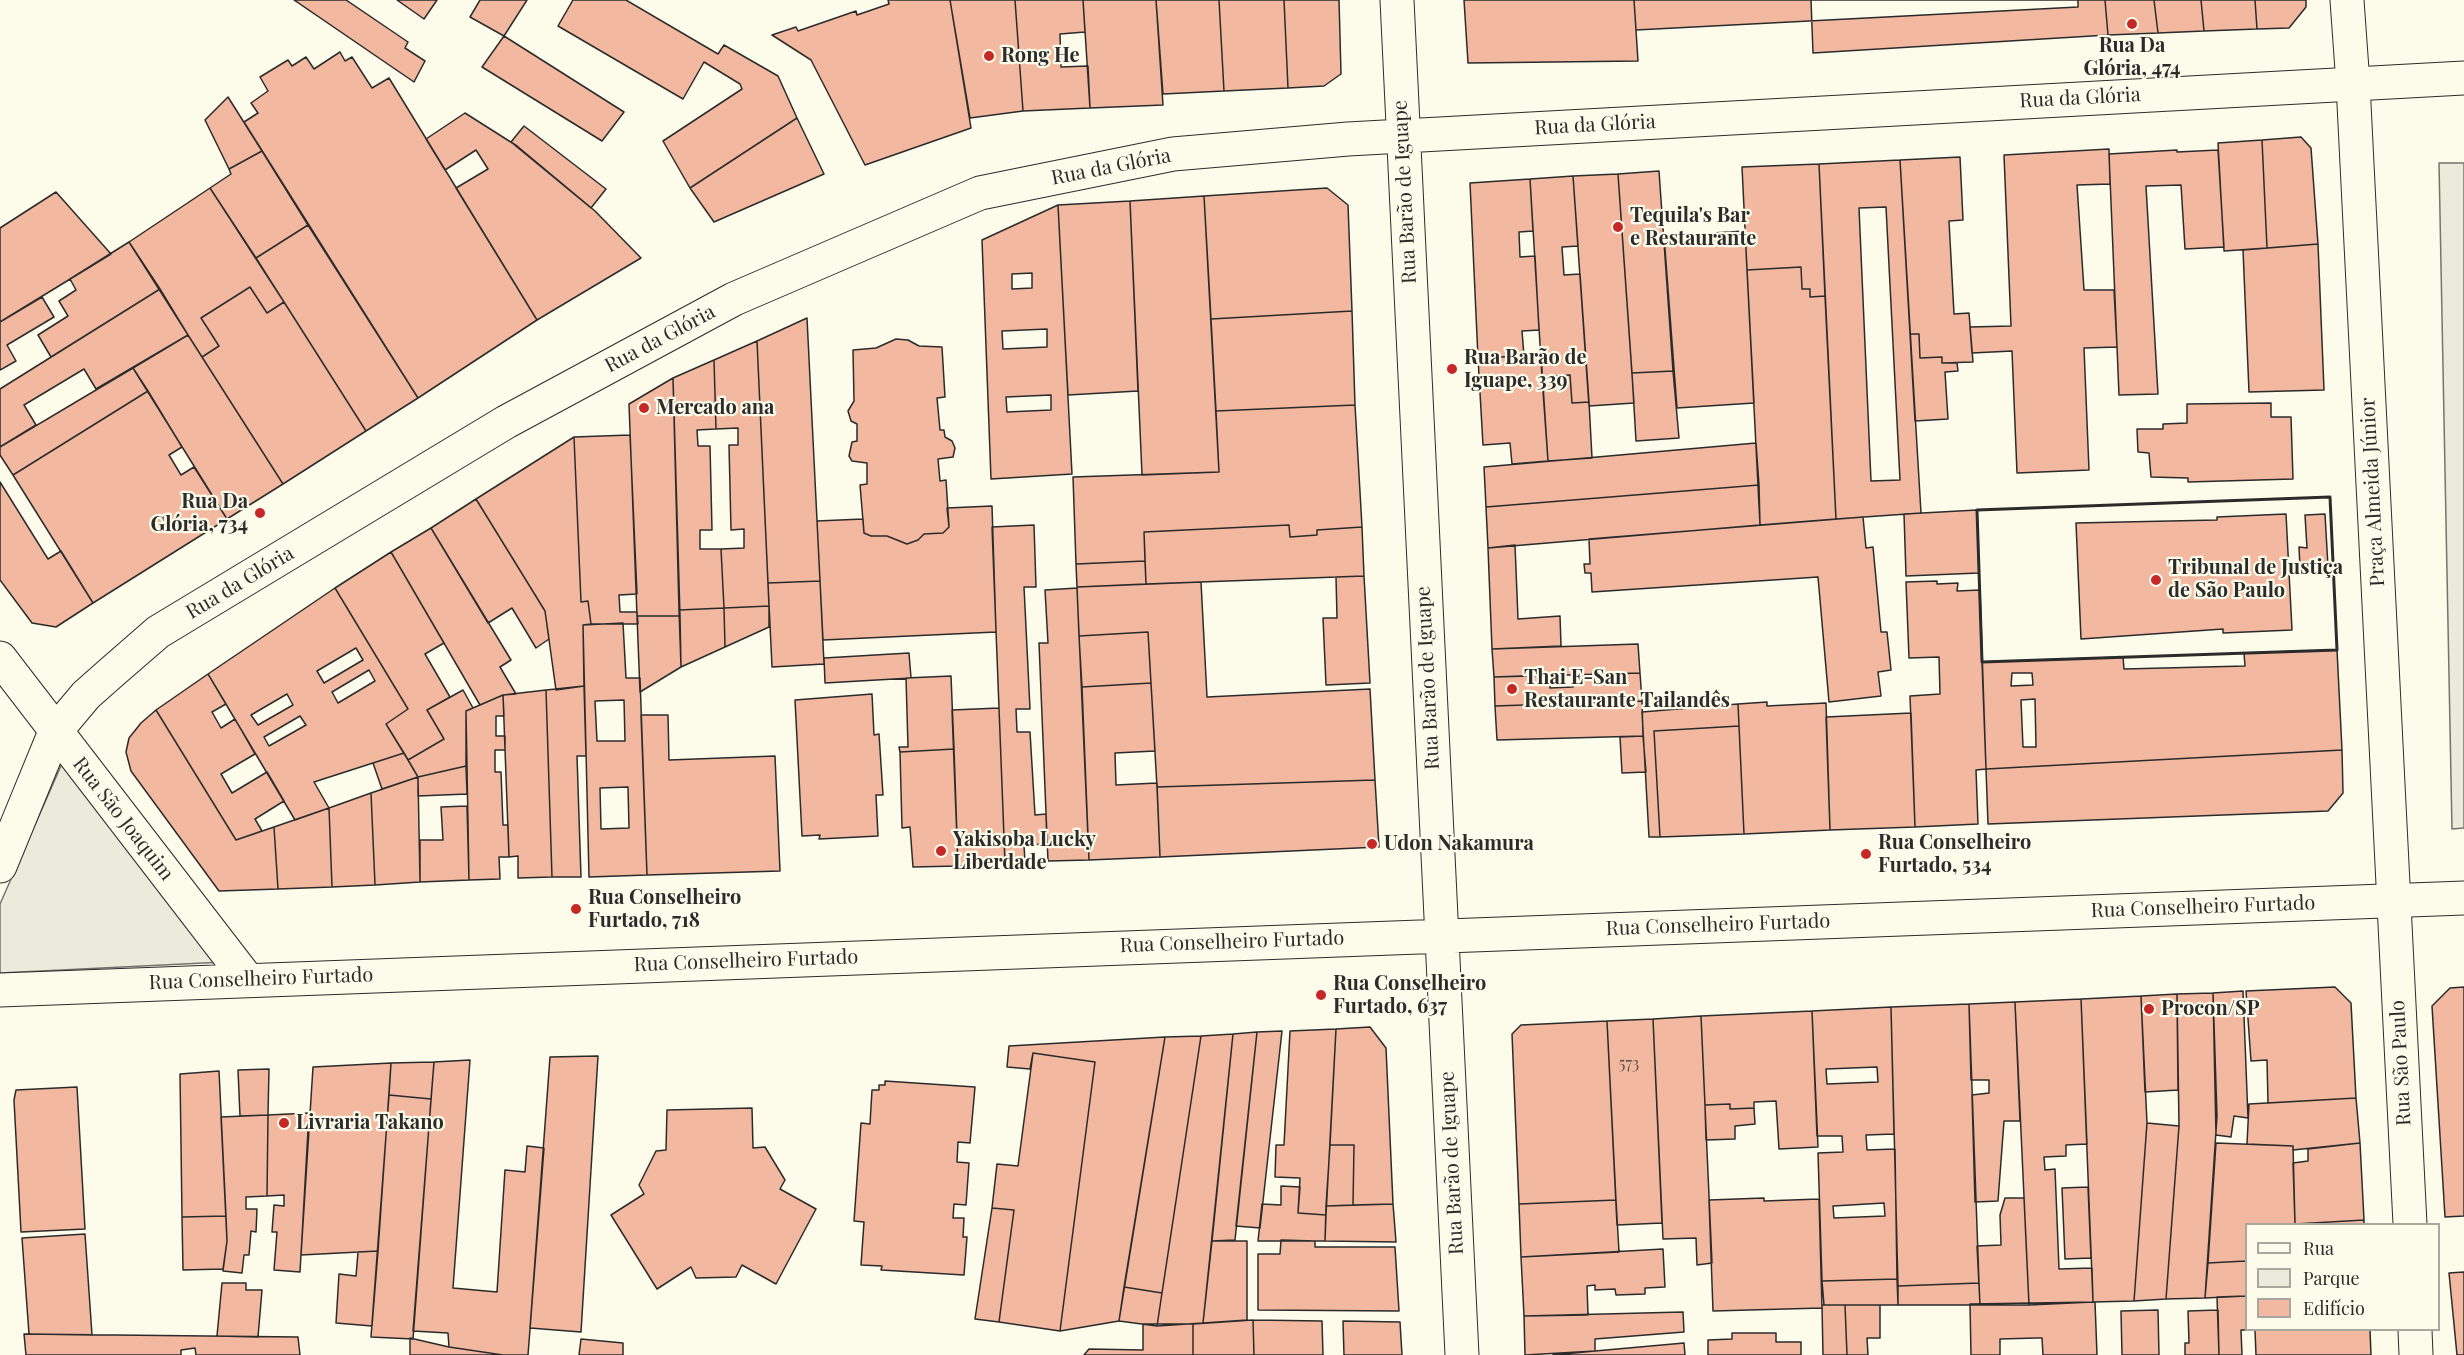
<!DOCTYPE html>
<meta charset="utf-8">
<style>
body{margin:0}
#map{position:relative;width:2464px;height:1355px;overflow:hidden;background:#fdfbea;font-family:"Playfair Display",serif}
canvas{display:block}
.legend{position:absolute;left:2245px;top:1223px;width:195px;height:108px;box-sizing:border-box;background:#fdfbea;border:2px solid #a9a89e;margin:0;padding:8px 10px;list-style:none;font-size:18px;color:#2b2b2b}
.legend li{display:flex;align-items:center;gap:12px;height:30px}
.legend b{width:30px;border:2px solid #a9a89e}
</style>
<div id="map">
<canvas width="2464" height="1355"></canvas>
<ul class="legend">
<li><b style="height:8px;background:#fdfbea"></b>Rua</li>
<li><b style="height:16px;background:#ecebdb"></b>Parque</li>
<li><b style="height:16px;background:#f2b8a0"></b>Edifício</li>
</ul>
</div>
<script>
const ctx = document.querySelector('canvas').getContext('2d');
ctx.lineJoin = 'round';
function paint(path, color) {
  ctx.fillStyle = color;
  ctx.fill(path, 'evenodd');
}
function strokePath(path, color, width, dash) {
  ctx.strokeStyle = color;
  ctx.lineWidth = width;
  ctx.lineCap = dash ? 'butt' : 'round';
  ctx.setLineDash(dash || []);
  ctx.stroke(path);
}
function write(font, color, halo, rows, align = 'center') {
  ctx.font = font + ' "Playfair Display",serif';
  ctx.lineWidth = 4.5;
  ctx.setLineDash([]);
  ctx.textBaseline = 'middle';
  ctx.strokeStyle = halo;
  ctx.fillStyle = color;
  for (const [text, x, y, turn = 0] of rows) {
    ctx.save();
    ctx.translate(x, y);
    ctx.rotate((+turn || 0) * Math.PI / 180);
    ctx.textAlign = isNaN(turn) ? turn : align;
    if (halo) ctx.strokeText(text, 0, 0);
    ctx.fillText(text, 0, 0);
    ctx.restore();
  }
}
const green = new Path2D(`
 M2439,163H2464V828L2452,829Z
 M64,759L224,962L0,973V904Z`);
paint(green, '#ecebdb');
strokePath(green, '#74746e', 1.5);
const building = new Path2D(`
 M294,0H346L408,42L405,48L425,61L414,82Z
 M397,0H437L424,19Z
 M480,0H527L504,36L470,17Z
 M573,0H626L718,54L724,45L778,76L797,118L690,188L663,141L742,89L740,84L704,62L683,99L558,26Z
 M888,0H950L971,128L865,165L811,60L772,35L796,27L798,31L856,11L857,15L889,4Z
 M950,0H1015L1023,111L970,118Z
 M1015,0H1083L1085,32L1060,34L1061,67L1088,66L1090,108L1023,111Z
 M1083,0H1156L1163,105L1090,108Z
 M1156,0H1219L1224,91L1163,94Z
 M1219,0H1284L1288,88L1224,91Z
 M1284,0H1339L1341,74L1324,86L1288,88Z
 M1464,0H1634L1638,61L1468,63Z
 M1634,0H2078V7L1636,30Z
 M1811,0H2105L2108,35L1813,53Z
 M2105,0H2154L2158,33L2108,35Z
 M2154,0H2201L2204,31L2158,33Z
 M2201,0H2255L2257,29L2204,31Z
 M2255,0H2306V7L2289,28L2257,29Z
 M504,36L624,112L602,141L482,67Z
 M340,52L345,61L352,57L372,88L389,78L537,320L418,398L244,122L258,113L251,103L268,91L260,77L288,60L292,66L306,57L314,69Z
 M228,97L262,151L229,169L205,120Z
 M465,113L517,146L595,211L641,258L537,320L456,188L488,169L476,150L445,170L426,139Z
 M797,118L824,174L714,222L690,188Z
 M524,126L606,189L591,208L511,142Z
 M2301,137L2311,148L2318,244L2267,248L2262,140Z
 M2262,140L2267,248L2224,251L2218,143Z
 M2109,149L2110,184L2077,185L2084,290H2114L2117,347L2084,348L2089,470L2017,473L2012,351L1972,353L1970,327L2011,326L2004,155Z
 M2177,150V152L2218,150L2224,247L2185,249L2181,185L2146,186L2158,394L2119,395L2109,154Z
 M262,151L308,225L256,258L210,188L231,174L229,169Z
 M1960,157L1963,220L1949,221L1954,314L1969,313L1973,362L1942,363V357L1920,358L1919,334H1910L1900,160Z
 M1900,160L1921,513L1836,519L1819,164ZM1886,207L1900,480L1871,481L1859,208Z
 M1819,164L1825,296L1810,297V289H1802L1801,267L1747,270L1742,167Z
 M1659,171L1673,371L1632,373L1618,174Z
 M1618,174L1634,403L1589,406L1573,176Z
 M1573,176L1578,246L1562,247L1564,275L1580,274L1589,402L1572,403L1570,375L1542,377L1530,179Z
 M1530,179L1533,231L1519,232L1520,257L1535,256L1539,330L1522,331L1524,356L1478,358L1470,183Z
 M210,188L284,302L267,313L250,287L201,318L219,346L202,357L129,242Z
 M1327,188L1348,205L1352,311L1211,319L1204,196Z
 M56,192L111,254L0,322V228Z
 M1204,196L1219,472L1142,475L1130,201Z
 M1130,201L1138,391L1068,395L1058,205Z
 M1058,205L1072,474L991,479L982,240ZM1032,273V288L1012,289V274ZM1047,329V347L1003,349L1002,331ZM1051,395V410L1007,412L1006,397Z
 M308,225L418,398L366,431L256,258Z
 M1745,231L1754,403L1677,408L1664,236Z
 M129,242L160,289L51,357L38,335L68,316L59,301L76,290L70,279Z
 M2318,244L2324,390L2249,392L2243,250Z
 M1801,267L1802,289H1810V297L1825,296L1836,519L1760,525L1747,270Z
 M250,287L267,313L284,302L366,431L283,484L202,357L219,346L201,318Z
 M160,289L188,335L96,389L84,369L24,405L36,425L0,447V389Z
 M42,297L54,317L7,345L16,361L0,370V322Z
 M1352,311L1355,405L1216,411L1211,319Z
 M807,318L820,581L768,583L757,341Z
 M1910,334H1919L1920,358L1942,357V363H1957L1958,371L1945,372L1948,419L1915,421Z
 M188,335L283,484L227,519L133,368Z
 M896,339L908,340L919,346L942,347L945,397L937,398L940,430H944L945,437L952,441L955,448L953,457L938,459L940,481L946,480L949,527L943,533L924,534L918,540L907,544L887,536H871L864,533L860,485L867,484V463L852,461L849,456L852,442L857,441V424L851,421L848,411L854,401L853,350L876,348Z
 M757,341L769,606L724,608L721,549L744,548V529L731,530L729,445H738V428L716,429L714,360Z
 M1541,355L1548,461L1512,464L1510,443L1483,445L1478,358Z
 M714,360L716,429L697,430L698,446H710L712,530H700V549H721L724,608L679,610L673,378Z
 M133,368L148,391L13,475L0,455V447Z
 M1673,371L1679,438L1636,441L1632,373Z
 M1570,375L1572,403L1589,402L1592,458L1548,461L1542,377Z
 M673,378L680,616H637L629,404Z
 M148,391L182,447L169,455L181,475L194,467L227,519L93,603L13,475Z
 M2271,403V417H2291L2293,479L2188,482V478L2151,477L2149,453L2138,452L2137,429H2163V424L2187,423V404Z
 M1355,405L1362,527L1317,530V535L1290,537L1289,525L1144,532L1145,561L1076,564L1073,477L1219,472L1216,411Z
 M630,435L637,594L619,595L620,612H637L638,624H591L588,601L581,602L574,437Z
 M574,437L581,602L588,601L591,624L583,625L584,686L556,690L545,611L476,499Z
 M1756,443L1759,485L1486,507L1484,467Z
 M0,482L48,559L61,551L93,603L56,627L32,623L0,580Z
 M1759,485L1760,525L1488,548L1486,507Z
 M476,499L545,611L549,639L536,648L512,608L488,623L431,528Z
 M992,506L996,632L823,640L817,521L863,519L864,533L871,536H887L907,544L918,540L924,534L943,533L949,527L947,508Z
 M1977,510L1979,573L1906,576L1904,514Z
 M2286,514L2292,630L2223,633V629L2081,639L2076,523L2217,520V517Z
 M2325,514L2328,567L2300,568L2299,547L2307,548L2305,515Z
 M1863,517L1866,548L1873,547L1881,632H1887L1891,670L1878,672L1881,696L1829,702L1818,577L1592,592L1591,573H1585L1584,564H1590L1589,539Z
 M1034,525L1036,587H1024L1030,709H1016L1017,732H1030L1035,815L1046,814L1047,844L1024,845L1025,862L1005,863L992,527Z
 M1289,525L1290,537L1317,535V530L1362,527L1364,576L1146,584L1144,532Z
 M431,528L511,660L500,667L516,694L503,695L480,705L391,552Z
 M1515,545L1518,619L1560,616L1561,646L1492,649L1488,548Z
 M391,552L444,643L425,654L450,697L427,710L444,739L408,760L386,724L408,709L335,588Z
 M1145,561L1146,584L1077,587L1076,564Z
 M1364,576L1370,683L1326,685L1323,618H1337L1336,577Z
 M820,581L824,664L772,667L768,583Z
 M1937,581V584L1958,583L1957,591L1980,590L1986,769L1976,770L1978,824L1915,827L1910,696L1940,694L1939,657L1909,658L1906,582Z
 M1201,582L1207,697L1370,689L1375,780L1157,787L1148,632L1079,636L1077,587Z
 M335,588L408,709L386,724L404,753L314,782L329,808L295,820L208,674ZM356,648L363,660L324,683L317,671ZM369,670L375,681L338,703L332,692ZM287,694L293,705L258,725L251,715ZM300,716L306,725L269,746L264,737Z
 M1077,588L1089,860L1048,861L1039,643H1048L1045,590Z
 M769,606V627L725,647L724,608Z
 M724,608L725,647L681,667L679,610Z
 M637,616H680L681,667L640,692Z
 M623,623L626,678H640L647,875L589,877L583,625ZM624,700L625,741H597L595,701ZM628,787L629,828L601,829L600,788Z
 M1148,632L1151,683L1082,687L1079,636Z
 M1638,644L1640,673L1494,677L1492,649Z
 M2337,650L2342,750L1986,769L1982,662L2123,657L2124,669L2245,666L2244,653ZM2012,673H2032L2033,685L2011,686ZM2035,699L2036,747H2023L2021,700Z
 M909,653L911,678L825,683L824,658Z
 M1640,673L1642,701L1495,706L1494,677L1550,675V688L1573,687V675Z
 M208,674L226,704L212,712L221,728L235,719L255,754L221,774L232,793L267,772L284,801L255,819L262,831L236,840L156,710Z
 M951,676L954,749L900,752L899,747H908L906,678Z
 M1151,683L1155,751L1115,753L1116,785L1157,783L1160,857L1089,860L1082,687Z
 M584,686L586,756H577L581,877H552L546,690Z
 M463,690L473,708L466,711V766L418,777L408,760L444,739L427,710Z
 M546,690L552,877L518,878V856L509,857L503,695Z
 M872,694L874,735L879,734L883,795H876L878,836L819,839L820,835L802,836L795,700Z
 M503,695L504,716H496V736H505V750H495V772H501L503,825H508L509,857H499L500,879L469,880L466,711Z
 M1642,701L1643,736L1497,740L1495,706Z
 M1767,702V706L1826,703L1830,830L1744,834L1738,704Z
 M1738,704L1739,726L1654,731L1660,837H1649L1642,712Z
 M999,708L1005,863L958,866L952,710Z
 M156,710L236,840L274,827L278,889L219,891L131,771L126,752L129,738L141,723Z
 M1911,713L1915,827L1830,830L1826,717Z
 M641,715H668L669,760L775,756L780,871L647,875Z
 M1739,726L1744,834L1660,837L1654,731Z
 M1643,736L1646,772L1622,773L1620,737Z
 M954,749L958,866L913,867L910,827L902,828L900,752Z
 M2342,750L2343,793L2328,811L1988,824L1986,769Z
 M404,753L418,777L382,789L373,763Z
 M466,766L467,794L418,796V777Z
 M418,777L420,882L375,885L371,793Z
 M1375,780L1379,847L1160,857L1157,787Z
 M371,793L375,885L332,887L329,808Z
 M467,806L469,880L420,882V840H443L441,807Z
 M329,808L332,887L278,889L274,827Z
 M2335,987L2351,1003L2356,1098L2268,1103L2267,1060L2251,1061L2246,991Z
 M2464,987V1216L2445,1217L2432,1006L2450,988Z
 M2243,991L2248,1118L2234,1116L2231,1137L2216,1135L2213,993Z
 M2213,993L2217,1116L2205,1298L2166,1299L2179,1126L2177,994Z
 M2177,994L2178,1090L2145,1092L2141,996Z
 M2141,996L2147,1123L2134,1301L2093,1302L2081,999Z
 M2081,999L2087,1144L2066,1145V1156L2044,1157L2045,1170L2055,1169L2059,1269L2092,1268L2093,1302L2029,1305L2015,1002Z
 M2015,1002L2020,1121H2004L1998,1201L1975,1202L1972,1095L1989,1093V1080H1971L1969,1004Z
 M1969,1004L1979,1283L1898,1286L1891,1007Z
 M1891,1007L1894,1134L1866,1135L1867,1150L1895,1149L1897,1279L1822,1281L1818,1153L1843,1152L1842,1136H1817L1812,1011ZM1877,1067L1878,1082L1827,1084L1826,1069ZM1884,1203L1885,1216L1834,1218L1833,1206Z
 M1812,1011L1818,1147L1779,1149L1776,1101L1754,1102V1108L1730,1109V1104L1705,1105L1701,1016Z
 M1701,1016L1712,1263L1697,1265L1696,1238L1663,1239L1653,1019Z
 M1653,1019L1662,1223L1617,1225L1607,1021Z
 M1607,1021L1616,1200L1519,1204L1512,1034L1521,1025Z
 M1370,1027L1386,1048L1393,1204L1353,1205L1354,1145H1330L1336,1029Z
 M1336,1029L1326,1215L1298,1213L1300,1178L1275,1177L1276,1145H1284L1290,1031Z
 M1282,1031L1260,1228L1236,1226L1257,1032Z
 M1257,1032L1235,1240L1212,1241L1233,1034Z
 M1233,1034L1203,1323L1157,1326L1201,1036Z
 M1201,1036L1162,1293L1124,1287L1165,1037Z
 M1165,1037L1119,1321L1060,1331L1095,1062L1033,1053L1030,1069L1007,1067L1009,1046Z
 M1033,1053L1095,1062L1060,1331L999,1322L1014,1210L992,1208L997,1164L1018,1166Z
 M598,1056L581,1332L530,1328L550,1057Z
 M470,1060L453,1288L497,1292L505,1170L525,1172L527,1146L544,1148L528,1355H503L449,1347L448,1333L413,1331L434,1062Z
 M434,1062L431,1099L389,1095L391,1063Z
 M391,1063L378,1251L301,1255L313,1067Z
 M269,1069L268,1115L240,1116L238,1070Z
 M219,1071L226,1216L182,1217L180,1074Z
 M885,1081L975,1087L970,1143L958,1142L957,1162L969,1163L966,1205L954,1204L953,1218H964L963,1237H967L964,1275L881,1270L882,1266L861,1265L864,1222L854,1221L861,1123L870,1124L872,1090H879V1085H885Z
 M77,1087L85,1229L21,1232L14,1100L16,1090Z
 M389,1095L431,1099L413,1339L371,1337Z
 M2356,1098L2360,1143L2293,1150V1146L2247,1144L2249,1104Z
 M1730,1104V1109L1754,1108L1755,1124L1735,1126V1139L1706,1140L1705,1105Z
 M752,1108L753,1148L765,1147L785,1180L780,1189L816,1209L776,1284L742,1265L736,1277L696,1278L691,1267L657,1289L611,1215L644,1194L639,1185L656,1151L666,1150L667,1110Z
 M309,1113L300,1272L274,1270L277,1232H272L274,1205L284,1206V1195L267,1196L268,1115Z
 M268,1115L267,1196L246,1197V1209H257L256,1232L251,1231L249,1255H244L242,1273L223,1271L227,1241L221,1117Z
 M2147,1123L2179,1126L2166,1299L2134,1301Z
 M2216,1143L2293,1146L2295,1224H2246V1261L2208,1263Z
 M2360,1143L2364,1220L2295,1224L2293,1163L2308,1161V1149Z
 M1330,1145H1354L1353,1205L1326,1206Z
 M1281,1186L1300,1187L1298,1213L1326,1215L1325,1241H1258L1262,1204L1281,1205Z
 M2088,1187L2091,1258L2065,1259L2062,1188Z
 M1764,1198V1201L1819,1199L1822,1308L1713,1311L1709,1200Z
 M2005,1198H2024L2029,1305H1980L1977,1246L2001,1245L2000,1215Z
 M1616,1200L1619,1252L1521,1257L1519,1204Z
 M1393,1204L1396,1242L1325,1241L1326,1206Z
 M992,1208L1014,1210L999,1322L975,1319Z
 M226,1216L227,1241L223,1269L183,1270L182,1217Z
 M2364,1220V1224H2295Z
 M85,1234L92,1335L29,1334L22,1238Z
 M1281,1240L1315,1241V1247H1395L1399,1311L1258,1310V1254H1280Z
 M1212,1241H1247V1320L1203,1323Z
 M1663,1249L1665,1287L1645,1288V1294L1616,1295L1615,1289L1595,1290V1285L1587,1286L1588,1315L1524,1316L1521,1257Z
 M378,1251L372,1326L336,1323L339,1274L356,1276L358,1252Z
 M2246,1261V1296L2205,1298L2208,1263Z
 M2464,1272V1355H2457L2449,1273Z
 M1897,1279L1898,1305H1824L1822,1281Z
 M222,1283H246V1290H262L258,1337L217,1336Z
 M1979,1283L1980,1305H1898V1286Z
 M1124,1287L1162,1293L1157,1326L1119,1321Z
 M2246,1296V1330H2370L2371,1355H2256L2255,1330H2241L2242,1355H2219L2217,1297Z
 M2095,1302L2097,1355H2043L2042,1338H2036L2000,1339V1355H1971L1970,1304Z
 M1822,1305H1845L1847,1355H1823Z
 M1845,1305H1880V1338H1867L1868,1355H1847Z
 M2158,1310L2159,1355H2122L2121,1311Z
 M2218,1310L2219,1355H2185V1343H2189L2188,1311Z
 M1683,1312L1684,1332L1595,1339V1351L1525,1355L1524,1316Z
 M1253,1320L1254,1355H1193V1324Z
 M1253,1320L1322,1321L1323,1355H1254Z
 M1343,1321L1400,1322L1402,1355H1344Z
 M1143,1324H1193V1355H1084L1089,1349L1143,1350Z
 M1732,1333H1776V1342H1801V1355H1708V1340L1732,1339Z
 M24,1334L298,1337L300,1355H196L195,1348L181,1350V1355H26Z
 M410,1338L449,1347L503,1355H410Z
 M581,1339L623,1343V1355H579Z
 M1684,1343L1685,1355H1553L1595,1351Z`);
paint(building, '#f2b8a0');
strokePath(building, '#2b2b2b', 1.5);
const street = new Path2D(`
 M2347,0L2353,84L2410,1224
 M2415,1330L2416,1355`);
const secondary = new Path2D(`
 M1397,0L1462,1355
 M0,658L247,979
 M0,866L55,732L86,695L112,672L158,632L506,422L734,299L980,193L1173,154L1348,139L2464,78
 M0,990L2464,898`);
strokePath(street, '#2b2b2b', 35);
strokePath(secondary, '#2b2b2b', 35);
strokePath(street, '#fdfbea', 33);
strokePath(secondary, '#fdfbea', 33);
strokePath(new Path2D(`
 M2330,497L2337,650L1982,662L1977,510Z`), '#2b2b2b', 3);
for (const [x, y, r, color] of [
 [2132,24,6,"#c62828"],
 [989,56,6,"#c62828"],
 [1618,227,6,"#c62828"],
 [1452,369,6,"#c62828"],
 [644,408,6,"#c62828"],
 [260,513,6,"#c62828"],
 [2156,580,6,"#c62828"],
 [1512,689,6,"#c62828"],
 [1372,844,6,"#c62828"],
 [941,851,6,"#c62828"],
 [1866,854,6,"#c62828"],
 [576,909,6,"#c62828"],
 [1321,995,6,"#c62828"],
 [2149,1009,6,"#c62828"],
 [284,1123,6,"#c62828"]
]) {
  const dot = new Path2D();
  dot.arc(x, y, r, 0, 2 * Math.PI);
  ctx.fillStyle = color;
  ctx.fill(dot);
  strokePath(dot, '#fdfbea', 2);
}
write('16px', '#5d4e48', null, [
 ["573",1629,1064]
]);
write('bold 20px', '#2b2b2b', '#fdfbea', [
 ["Rua Da",2132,46,"center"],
 ["Glória, 474",2132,69,"center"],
 ["Rong He",1001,56],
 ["Tequila's Bar",1630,216],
 ["e Restaurante",1630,239],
 ["Rua Barão de",1464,358],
 ["Iguape, 339",1464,381],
 ["Mercado ana",656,408],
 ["Rua Da",248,502,"right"],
 ["Glória, 734",248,525,"right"],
 ["Tribunal de Justiça",2168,568],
 ["de São Paulo",2168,591],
 ["Thai E-San",1524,678],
 ["Restaurante Tailandês",1524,701],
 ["Yakisoba Lucky",953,840],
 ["Liberdade",953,863],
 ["Rua Conselheiro",1878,843],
 ["Furtado, 534",1878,866],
 ["Udon Nakamura",1384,844],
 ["Rua Conselheiro",588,898],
 ["Furtado, 718",588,921],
 ["Rua Conselheiro",1333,984],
 ["Furtado, 637",1333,1007],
 ["Procon/SP",2161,1009],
 ["Livraria Takano",296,1123]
], 'left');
write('20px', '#2b2b2b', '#fdfbea', [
 ["Rua da Glória",2080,98,-3],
 ["Rua da Glória",1595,125,-3],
 ["Rua da Glória",1111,167,-11],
 ["Rua Barão de Iguape",1405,192,-93],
 ["Rua da Glória",660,339,-28],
 ["Praça Almeida Júnior",2373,492,-93],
 ["Rua da Glória",240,583,-31],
 ["Rua Barão de Iguape",1428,678,-93],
 ["Rua São Joaquim",123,819,52],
 ["Rua Conselheiro Furtado",2203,907,-2],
 ["Rua Conselheiro Furtado",1718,925,-2],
 ["Rua Conselheiro Furtado",1232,942,-2],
 ["Rua Conselheiro Furtado",746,961,-2],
 ["Rua Conselheiro Furtado",261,979,-2],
 ["Rua São Paulo",2401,1063,-93],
 ["Rua Barão de Iguape",1452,1163,-93]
]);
</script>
